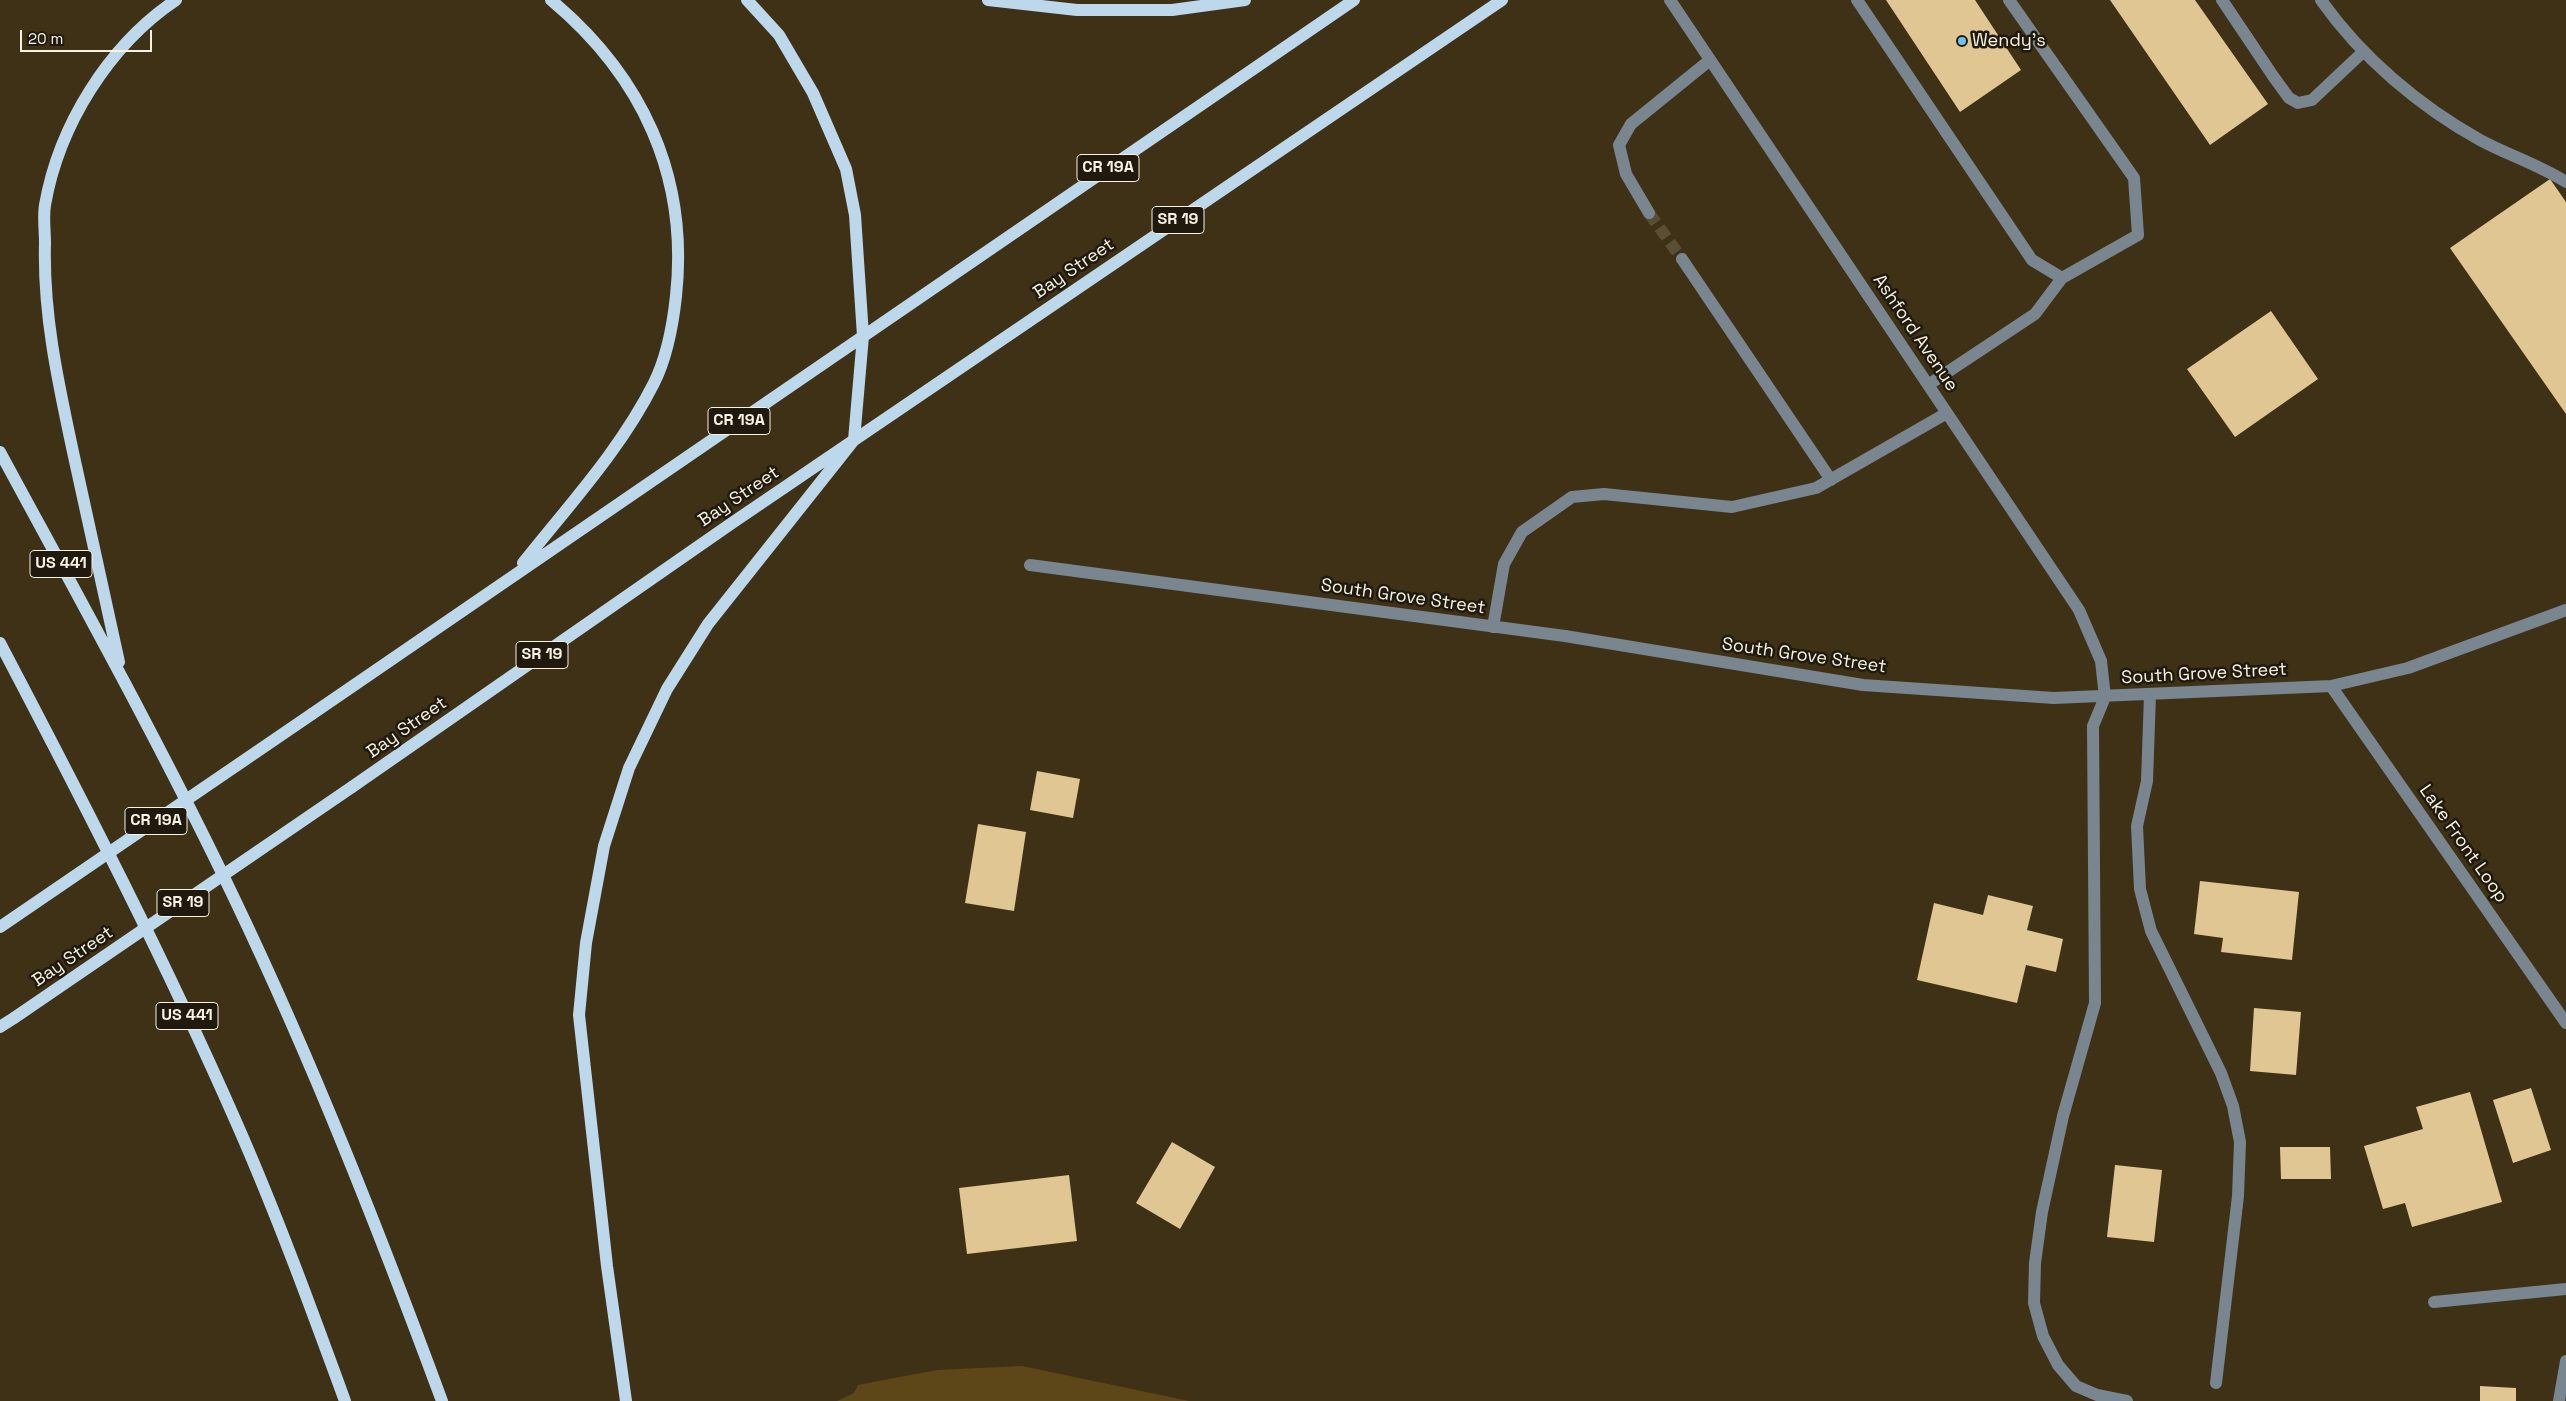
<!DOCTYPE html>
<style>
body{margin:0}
#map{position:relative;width:2566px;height:1401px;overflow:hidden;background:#3e3116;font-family:"Space Grotesk",sans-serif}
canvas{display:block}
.scale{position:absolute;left:20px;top:30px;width:132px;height:22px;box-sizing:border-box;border:2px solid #f9f1e1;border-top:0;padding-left:6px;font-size:15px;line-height:18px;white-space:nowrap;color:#f9f1e1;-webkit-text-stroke:4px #201a0e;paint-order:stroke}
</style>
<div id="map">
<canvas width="2566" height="1401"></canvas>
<div class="scale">20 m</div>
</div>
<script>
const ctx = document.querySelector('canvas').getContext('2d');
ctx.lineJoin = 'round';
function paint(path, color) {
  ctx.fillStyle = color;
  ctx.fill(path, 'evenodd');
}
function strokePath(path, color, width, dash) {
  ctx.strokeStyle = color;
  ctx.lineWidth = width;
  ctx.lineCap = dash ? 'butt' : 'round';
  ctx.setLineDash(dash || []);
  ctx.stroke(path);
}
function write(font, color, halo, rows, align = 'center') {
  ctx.font = font + ' "Space Grotesk",sans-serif';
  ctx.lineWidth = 5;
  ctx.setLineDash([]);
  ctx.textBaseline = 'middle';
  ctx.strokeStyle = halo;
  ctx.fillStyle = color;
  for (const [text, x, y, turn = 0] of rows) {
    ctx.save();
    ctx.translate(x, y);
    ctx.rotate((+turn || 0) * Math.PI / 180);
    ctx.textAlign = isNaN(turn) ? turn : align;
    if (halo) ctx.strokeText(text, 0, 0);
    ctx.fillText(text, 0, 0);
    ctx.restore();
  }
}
paint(new Path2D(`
 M1022,1366L1189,1401H837L854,1393L858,1385L937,1370Z`), '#5d4718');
paint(new Path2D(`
 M1886,0H1975L2021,70L1960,112Z
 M2110,0H2195L2268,104L2210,145Z
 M2550,179L2566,202V414L2450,248Z
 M2271,311L2318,379L2235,437L2187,369Z
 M1037,771L1080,779L1073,818L1030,810Z
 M978,824L1026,832L1014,911L965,903Z
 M2200,881L2299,892L2292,960L2221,952L2223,938L2194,934Z
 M1988,895L2033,906L2027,930L2063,939L2056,972L2026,965L2017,1003L1917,980L1934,903L1983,915Z
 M2254,1008L2301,1012L2296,1075L2250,1071Z
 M2531,1088L2551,1150L2513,1163L2493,1100Z
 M2470,1092L2502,1202L2412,1227L2405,1203L2383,1209L2364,1146L2423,1129L2416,1107Z
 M1172,1142L1215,1167L1180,1229L1136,1203Z
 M2280,1147H2330L2331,1179H2281Z
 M2115,1165L2162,1170L2154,1242L2107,1237Z
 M1069,1175L1077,1241L967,1254L959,1188Z
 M2480,1386L2516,1388V1401H2480Z`), '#e0c692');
strokePath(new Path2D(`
 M1649,213L1682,259`), '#5a4e34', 12, [12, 6]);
strokePath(new Path2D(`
 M1670,0L2079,610L2101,661L2105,697L2093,726L2095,1003L2063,1116L2042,1212L2035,1263L2034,1303L2043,1336L2058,1365L2076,1386L2097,1395L2127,1401
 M1857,0L2032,260L2062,278
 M2222,0L2273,76L2289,98L2298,103L2312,100L2364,51
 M2321,0C2361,57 2419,106 2480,140C2508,155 2539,165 2566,182
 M1649,213L1626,174L1619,145L1631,124L1710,60
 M1682,259L1831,480
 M1928,385L2035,314L2062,278L2138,235L2134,178L2009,0
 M1030,565L1565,636L1863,685L2054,698L2331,686L2408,668L2566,610
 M1493,627L1504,564L1522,532L1572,497L1604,494L1732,507L1816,488L1947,413
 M2331,686L2566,1023
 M2150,695L2147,781L2137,826L2140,889L2151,931L2221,1073L2233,1106L2240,1142L2238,1196L2216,1383
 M2434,1302L2566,1289
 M2559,1401L2566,1361`), '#79858f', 12);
strokePath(new Path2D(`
 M988,0L1077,10H1172L1245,0
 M0,452C80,600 162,747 235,900C313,1063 379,1231 442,1401
 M523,563C569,505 621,449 654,383C667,357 673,324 676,296C689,176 642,76 551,0
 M0,643C83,801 165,960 237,1124C277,1215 311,1308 345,1401
 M119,662C104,592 88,522 73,452C58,382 43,314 45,243C45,231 43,217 45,205C59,125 109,45 176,0
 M312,714L1354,0
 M352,787L732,523L1502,0
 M0,1027L14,1018
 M626,1401L607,1266L579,1015L586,943L604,846L629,768L667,689L708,624L854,440L863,336L855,215L846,169L813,93L779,35L747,0`), '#bdd8eb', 12);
strokePath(new Path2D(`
 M0,927L312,714
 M14,1018L352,787`), '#bdd8eb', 12);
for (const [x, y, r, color] of [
 [1962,41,5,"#72c1f5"]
]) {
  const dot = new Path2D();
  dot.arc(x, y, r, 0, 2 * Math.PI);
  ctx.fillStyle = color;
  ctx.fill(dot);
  strokePath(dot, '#201a0e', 2);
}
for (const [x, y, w] of [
 [1108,168,62],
 [1178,220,52],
 [739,421,62],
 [61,564,62],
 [542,655,52],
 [156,821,62],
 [183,903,52],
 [187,1016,62]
]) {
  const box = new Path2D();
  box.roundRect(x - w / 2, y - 13.5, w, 27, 4);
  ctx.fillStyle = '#201a0e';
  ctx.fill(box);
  strokePath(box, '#f9f1e1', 1);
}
write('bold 16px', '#f9f1e1', null, [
 ["CR 19A",1108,168],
 ["SR 19",1178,220],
 ["CR 19A",739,421],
 ["US 441",61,564],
 ["SR 19",542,655],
 ["CR 19A",156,821],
 ["SR 19",183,903],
 ["US 441",187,1016]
]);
write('18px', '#f9f1e1', '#201a0e', [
 ["Wendy's",1972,41]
], 'left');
write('18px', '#f9f1e1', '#201a0e', [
 ["Bay Street",1074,269,-34],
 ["Ashford Avenue",1915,333,56],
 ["Bay Street",739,497,-34],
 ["South Grove Street",1403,597,8],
 ["South Grove Street",1804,656,8],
 ["South Grove Street",2204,674,-3],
 ["Bay Street",407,728,-35],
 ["Lake Front Loop",2463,844,55],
 ["Bay Street",73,957,-34]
]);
</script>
